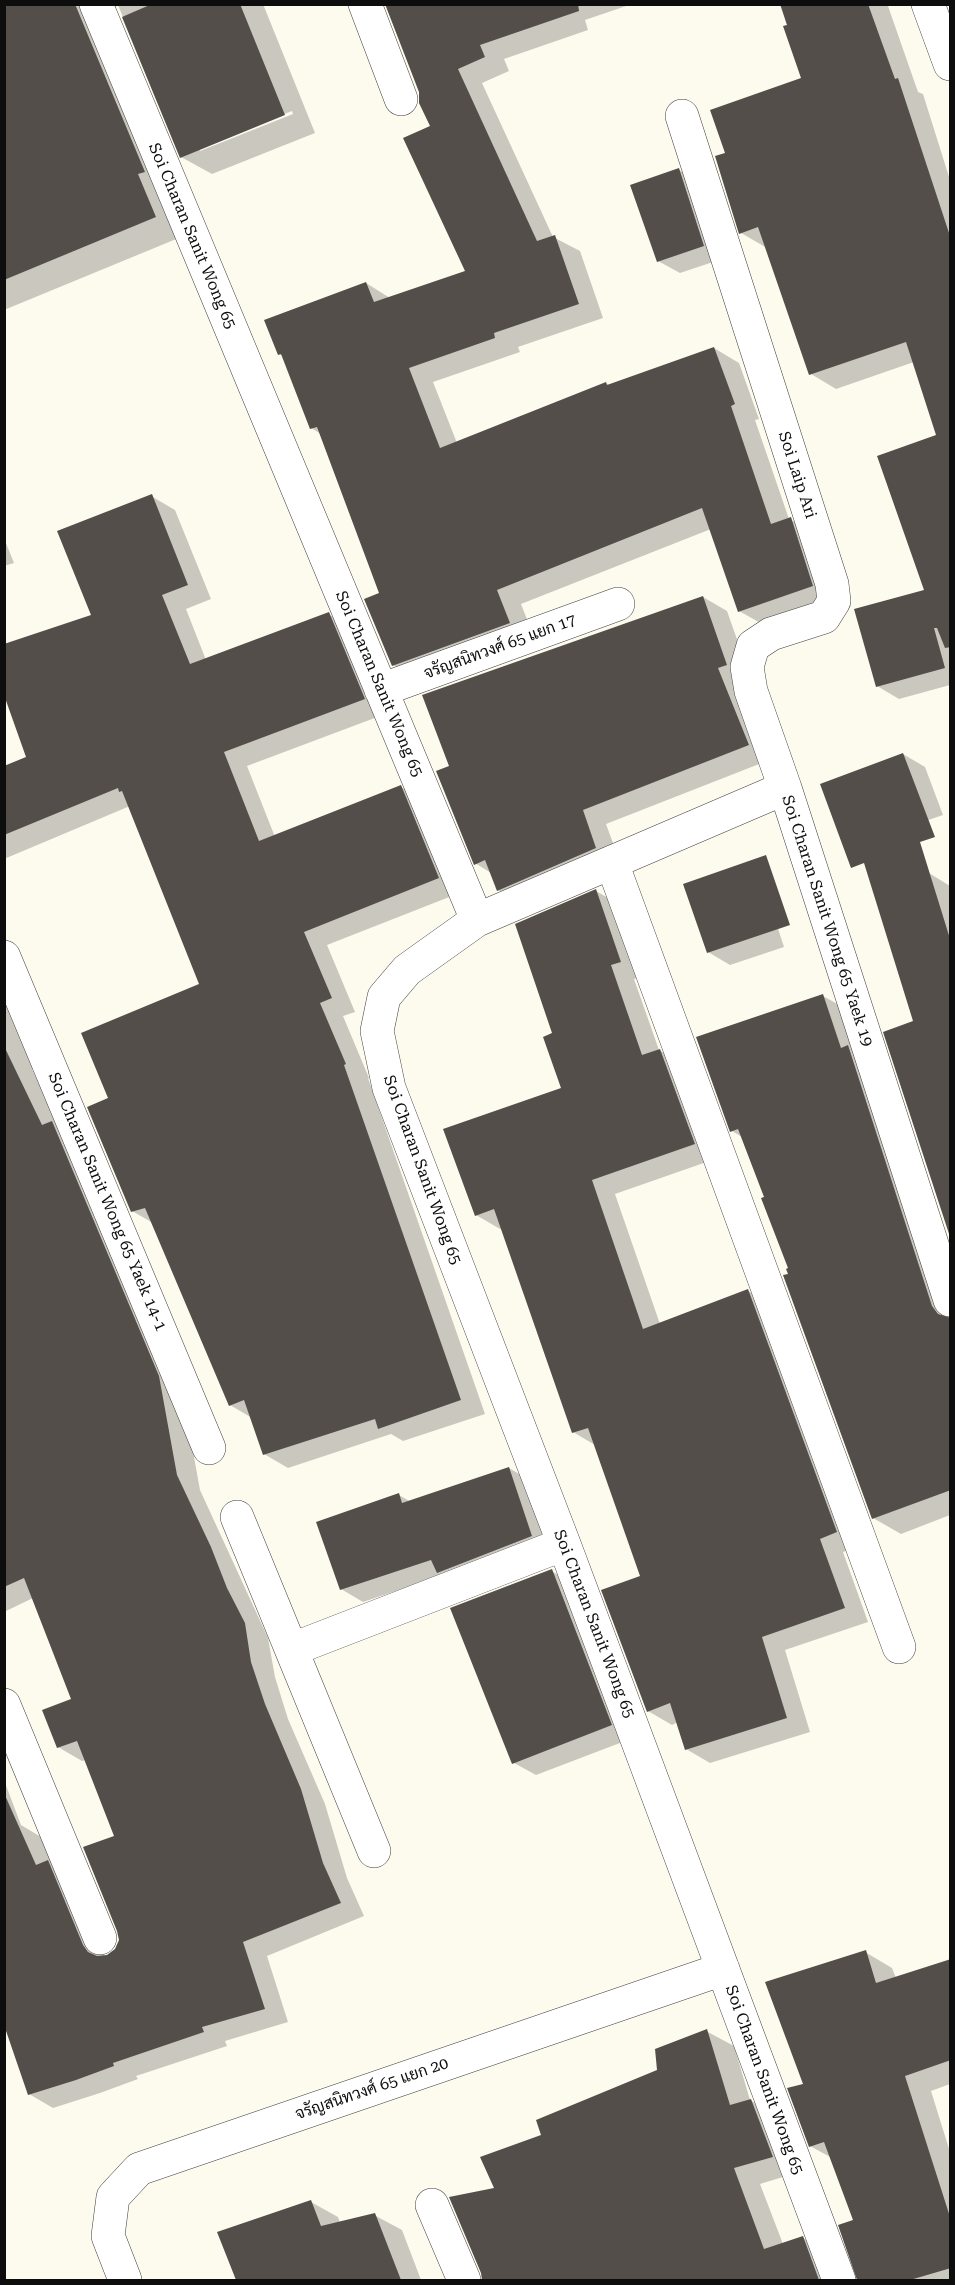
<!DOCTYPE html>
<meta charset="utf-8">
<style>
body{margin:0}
#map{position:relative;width:955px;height:2285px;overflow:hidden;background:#fdfaee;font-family:"Roboto Serif",serif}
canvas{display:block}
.frame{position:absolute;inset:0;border:6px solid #0d0d0d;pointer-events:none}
</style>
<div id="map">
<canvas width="955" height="2285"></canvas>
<div class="frame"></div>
</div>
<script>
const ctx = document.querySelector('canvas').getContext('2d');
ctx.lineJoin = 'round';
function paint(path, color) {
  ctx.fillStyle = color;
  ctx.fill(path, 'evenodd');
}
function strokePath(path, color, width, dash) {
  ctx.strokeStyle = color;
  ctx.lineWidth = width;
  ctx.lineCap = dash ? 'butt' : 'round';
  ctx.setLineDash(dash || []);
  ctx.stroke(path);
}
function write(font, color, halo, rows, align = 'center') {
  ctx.font = font + ' "Roboto Serif",Sarabun,serif';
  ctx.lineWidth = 6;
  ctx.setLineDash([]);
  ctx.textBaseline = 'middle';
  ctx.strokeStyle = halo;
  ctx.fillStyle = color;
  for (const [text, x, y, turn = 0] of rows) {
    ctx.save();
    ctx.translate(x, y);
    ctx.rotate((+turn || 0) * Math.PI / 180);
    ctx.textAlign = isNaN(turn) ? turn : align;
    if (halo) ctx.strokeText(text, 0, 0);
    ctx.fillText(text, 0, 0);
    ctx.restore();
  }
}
paint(new Path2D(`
 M4,4H263L315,133L212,174L181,157L118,5L112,10L186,235L4,310ZM292,111L293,114L200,151V148Z
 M387,4H632L585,20L588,30L504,59L509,71L482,83L553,237L580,251L603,318L518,347L520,352L433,382L457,443L606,383L610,386L714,348L739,363L759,419L755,420L789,519L816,533L837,601L764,625L739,611L711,529L521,604L534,637L418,680L393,665L381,594L321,434L311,428L284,357L279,354L366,283L390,298L467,272L432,127Z
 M781,4H893L888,6L918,92L923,94L950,180V600L937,436L914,362L836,389L811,374L767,248L741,233L727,153L803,79Z
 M679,170L701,183L725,258L680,273L658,261Z
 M151,496L175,510L211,599L186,609L206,660L328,614L352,627L388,713L247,766L275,837L401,787L425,801L462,892L327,945L355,1012L343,1016L369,1078H368L485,1414L403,1441L391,1434L288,1468L264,1454L252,1418L230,1405L153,1223L132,1211L110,1099L201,984L130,806L4,859V768L28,758L93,616Z
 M4,538L14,563L4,566Z
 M703,597L727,611L751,679L772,759L606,824L620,862L522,904L498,890L491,873L475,863L451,767Z
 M856,610L950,621V685L899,699L877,686Z
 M903,754L925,767L943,815L861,843Z
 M929,873L950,886V1236L915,1022Z
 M762,879L784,947L730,965L708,952Z
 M596,891L620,905L644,976L634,979L659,1050L684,1065L718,1158L615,1194L660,1324L748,1291L772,1304L860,1546L843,1552L868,1622L785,1650L810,1732L710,1763L686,1749L678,1722L672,1725L648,1711L642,1577L595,1445L573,1432L503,1228L500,1229L476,1215L562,1088L554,1034Z
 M4,961L45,1063L32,1069L182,1391L200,1490L268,1638L275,1677L288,1719L325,1804L347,1878L364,1916L267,1956L288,2022L225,2041L227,2046L136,2076L138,2079L100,2093L53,2108L29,2094L4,2020V1780L21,1825L41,1837L72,1876L105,1957L116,1950L120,1940L116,1836L86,1760L82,1761L58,1747L73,1700L33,1598L4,1612Z
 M823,996L850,1011L950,1296V1515L901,1534L873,1518L790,1274V1269L766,1198L742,1137L732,1131Z
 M509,1468L531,1481L554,1549L443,1575L363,1602L341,1589L399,1495L411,1502Z
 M551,1571L574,1583L633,1738L536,1775L514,1763Z
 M865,1952L892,1968L896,1978L950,1960V2084L931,2091L950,2152V2280H859L855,2221L832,2158L810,2146L805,2085Z
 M706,2031L734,2046L750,2100L778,2116L799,2172L760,2184L783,2244L803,2238L830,2254L840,2280H484L483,2272L496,2189L543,2136L659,2071Z
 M311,2202L338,2217L340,2223L374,2215L402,2230L421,2280H237L219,2233Z`), '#0003');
paint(new Path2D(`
 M4,4H75L145,172L138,174L156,217L4,280Z
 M152,4H240L285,115L180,158L122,17Z
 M385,4H578L579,11L480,45L485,57L458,69L537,241L555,235L579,304L494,333L495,338L409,368L440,448L606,382L607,385L714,347L735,404L731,406L771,524L791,517L813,586L738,612L702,508L497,590L510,623L392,666L364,599L379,593L317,427L310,429L281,354L278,355L264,320L366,282L374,302L465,271L403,138L430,126L419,103V92Z
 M780,4H868L895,79L898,78L951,239V647L945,648L937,628H934L945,668L876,687L854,609L924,590L877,456L936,435L906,342L809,375L758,227L739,234L715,156L725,153L710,110L801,78L783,26L787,25Z
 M679,168L704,246L657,262L630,185Z
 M152,494L188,585L162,595L190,664L329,612L365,699L224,752L259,841L401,785L439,878L304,932L332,998L320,1003L346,1064L344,1065L461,1400L378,1429L375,1419L263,1455L244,1400L229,1406L145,1208L131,1212L87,1107L108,1098L81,1033L199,984L122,791L119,792L118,788L4,835V766L26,757L4,695V644L91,615L57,531Z
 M703,596L727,665L718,668L749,745L583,810L596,848L497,891L485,860L474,865L436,771L449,766L422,695Z
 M903,753L935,837L920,842L951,942V1240L883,1032L913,1021L864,863L851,868L820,784Z
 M766,855L790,925L707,953L683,884Z
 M596,889L621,962L611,965L642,1055L660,1049L695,1144L592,1180L643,1329L748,1289L837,1532L820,1539L845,1608L762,1637L787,1718L685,1750L670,1703L647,1712L601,1590L640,1576L588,1428L572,1433L494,1209L475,1216L443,1129L561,1088L543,1037L552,1033L515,924Z
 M823,994L841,1048L848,1045L932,1306L938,1314L951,1318V1490L872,1519L783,1275L788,1274L786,1269L788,1268L761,1198L764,1197L738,1129L730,1132L696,1037Z
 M4,1046L42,1125L52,1121L159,1376L177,1475L211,1547L227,1588L245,1623L251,1662L265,1704L301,1789L323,1863L341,1903L243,1942L265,2009L202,2027L204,2032L113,2063L114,2066L76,2080L28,2095L4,2025V1793L36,1865L48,1860L83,1945L88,1952L97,1956L107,1955L115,1949L119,1940L117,1931L83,1847L114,1836L77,1741L57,1748L42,1710L71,1699L24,1578L4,1587Z
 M509,1467L532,1536L437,1573L431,1560L340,1590L316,1522L399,1493L402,1503Z
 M552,1569L612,1725L512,1764L450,1608Z
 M866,1950L876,1983L951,1959V2060L905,2076L951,2220V2268L910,2280H857L838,2225L853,2220L824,2142L809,2147L787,2088L803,2084L765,1982Z
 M707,2029L730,2105L751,2099L773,2157L734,2168L764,2249L803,2236L819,2280H482L481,2273L449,2197L494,2188L480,2157L541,2135L536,2120L657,2070L655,2049Z
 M311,2200L321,2226L375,2213L401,2280H236L217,2232Z`), '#544e4a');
const minor = new Path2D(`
 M96,4L477,920
 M365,4L401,99
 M928,4L950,64
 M682,116L832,584L834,601L824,617L771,634L753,646L747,667L751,691L785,788L950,1300
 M381,690L618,604
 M785,788L477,920L407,970L384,997L377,1031L389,1088L564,1544L839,2280
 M612,863L899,1647
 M4,957L209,1448
 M237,1517L374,1851
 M293,1649L564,1544
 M4,1705L100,1938
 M432,2205L464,2280
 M125,2280L108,2236L113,2197L139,2169L723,1969`);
strokePath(minor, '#404040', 34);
strokePath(minor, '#fff', 33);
write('16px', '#0d0d0d', '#fff', [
 ["Soi Charan Sanit Wong 65",192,236,67],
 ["Soi Laip Ari",797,475,72],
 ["จรัญสนิทวงศ์ 65 แยก 17",500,647,-20],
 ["Soi Charan Sanit Wong 65",379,684,67],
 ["Soi Charan Sanit Wong 65 Yaek 19",827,921,72],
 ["Soi Charan Sanit Wong 65",422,1170,70],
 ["Soi Charan Sanit Wong 65 Yaek 14-1",107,1202,67],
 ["Soi Charan Sanit Wong 65",594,1624,69],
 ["Soi Charan Sanit Wong 65",764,2080,70],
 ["จรัญสนิทวงศ์ 65 แยก 20",372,2089,-19]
]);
</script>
